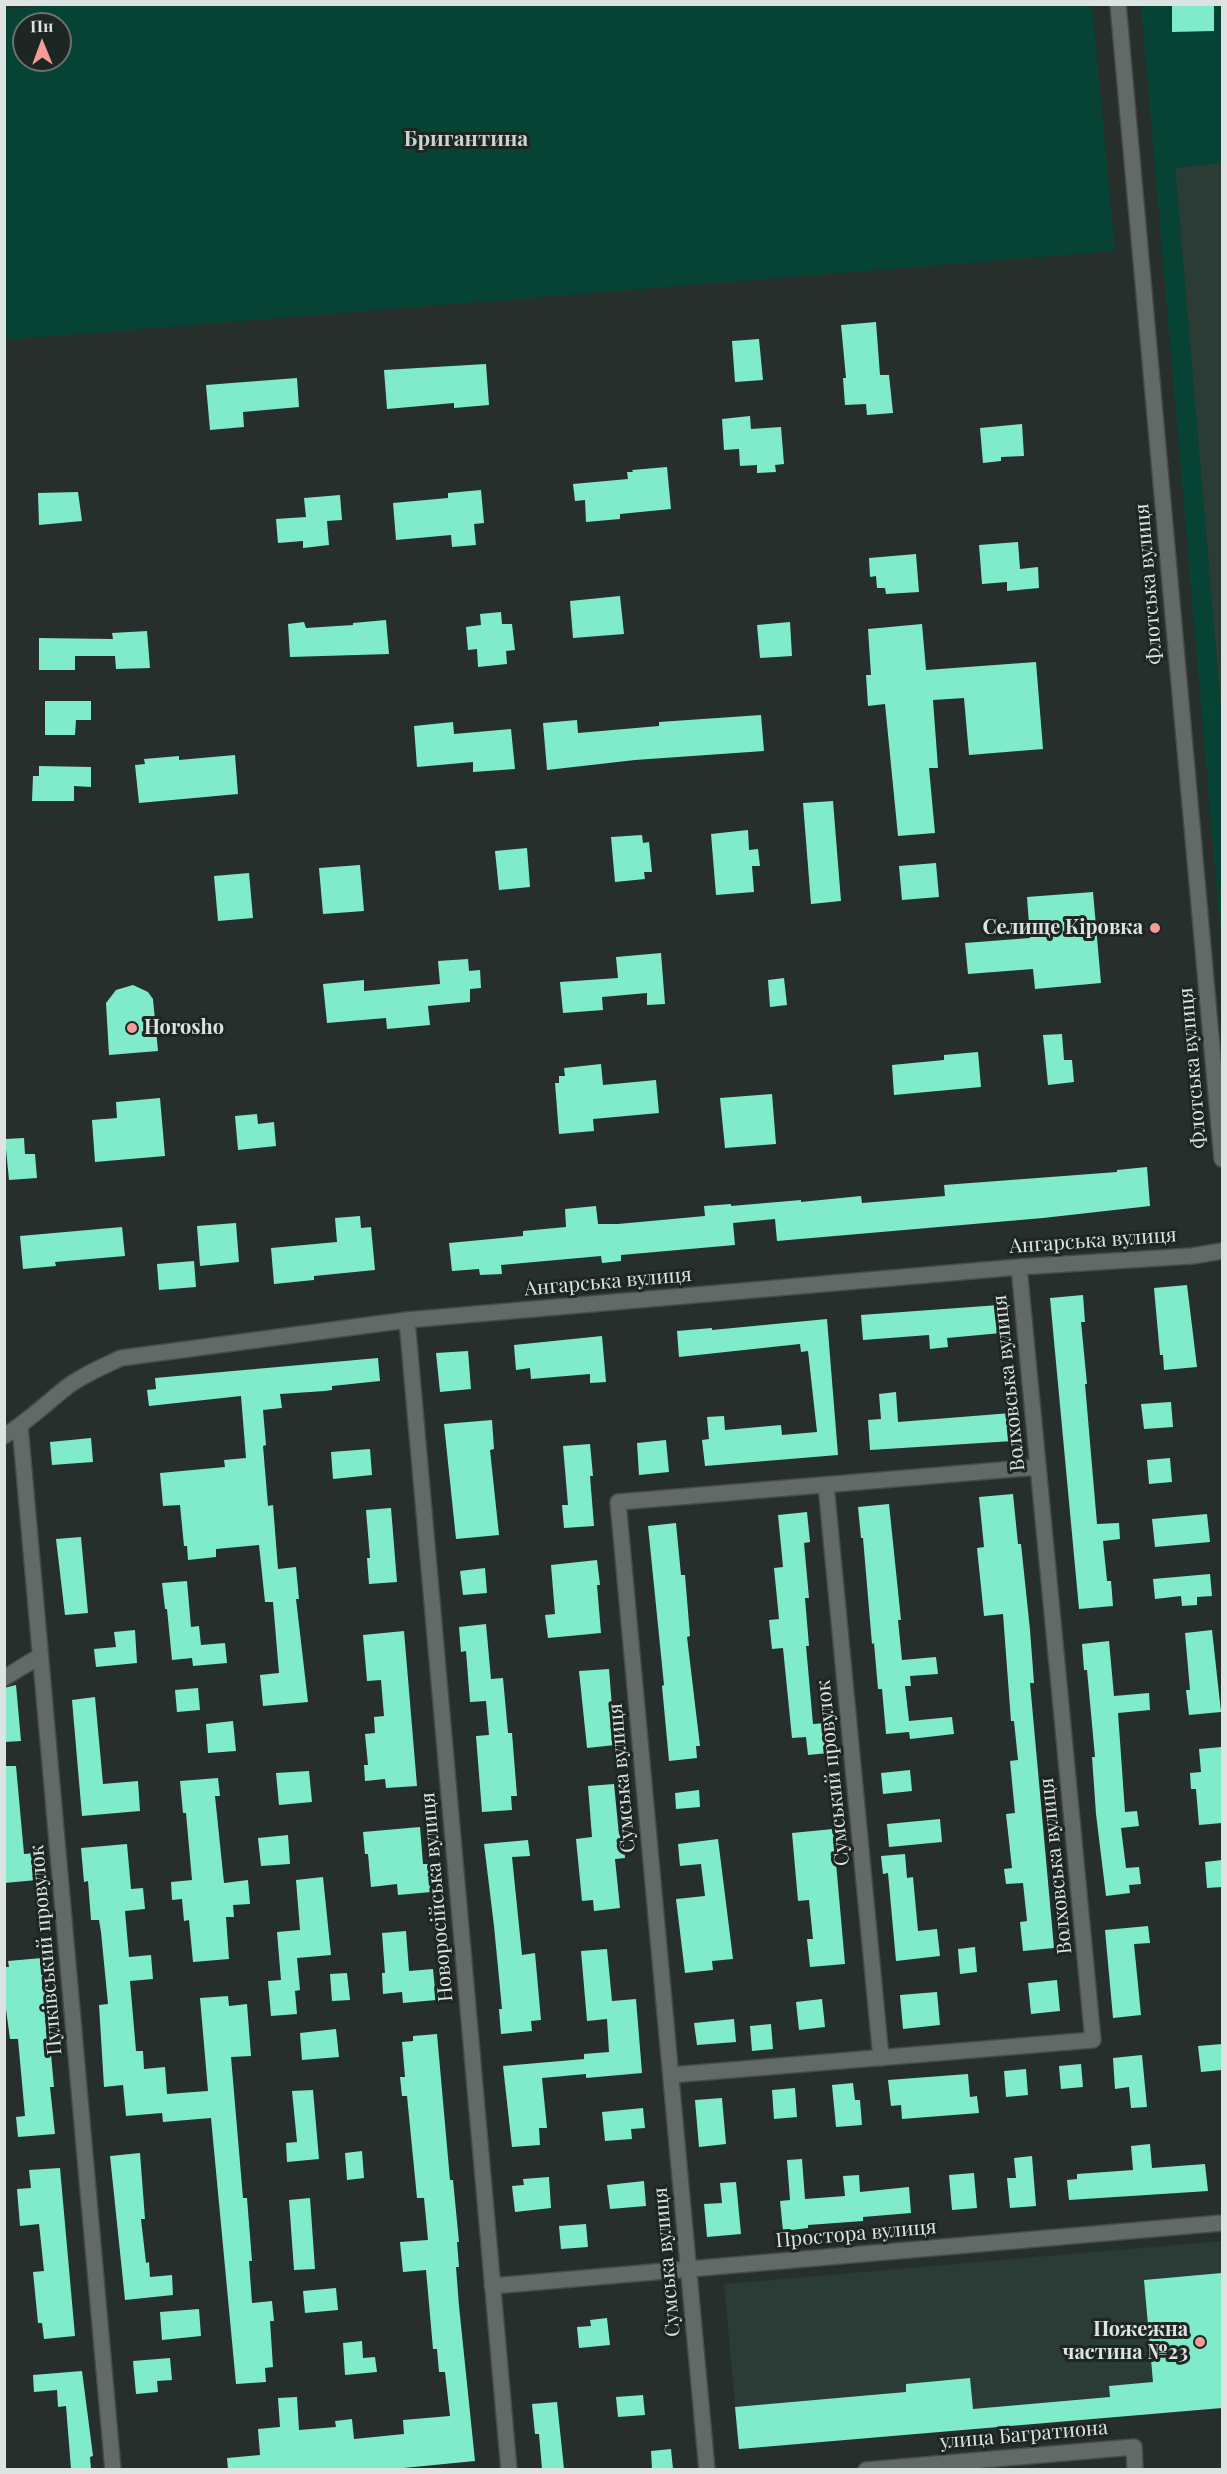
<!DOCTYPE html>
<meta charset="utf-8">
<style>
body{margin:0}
#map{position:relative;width:1227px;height:2474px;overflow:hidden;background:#272f2c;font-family:"Playfair Display",serif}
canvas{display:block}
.frame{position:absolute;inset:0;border:6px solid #dde3e1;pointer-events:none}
.north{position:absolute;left:12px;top:12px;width:60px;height:60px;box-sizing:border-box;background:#1d2623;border:2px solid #6a726f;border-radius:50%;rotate:359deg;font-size:16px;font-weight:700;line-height:24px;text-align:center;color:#dde3e1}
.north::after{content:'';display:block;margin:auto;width:21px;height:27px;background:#f59b98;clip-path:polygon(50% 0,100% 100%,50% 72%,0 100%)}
</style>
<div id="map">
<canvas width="1227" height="2474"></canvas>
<div class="frame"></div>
<div class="north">Пн</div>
</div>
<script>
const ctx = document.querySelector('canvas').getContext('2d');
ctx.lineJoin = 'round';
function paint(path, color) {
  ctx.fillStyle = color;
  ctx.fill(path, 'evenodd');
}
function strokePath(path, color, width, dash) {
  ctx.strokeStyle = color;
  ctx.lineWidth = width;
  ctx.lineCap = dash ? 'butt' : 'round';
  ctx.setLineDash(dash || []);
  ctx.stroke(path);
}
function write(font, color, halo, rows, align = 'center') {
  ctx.font = font + ' "Playfair Display",serif';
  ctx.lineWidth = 6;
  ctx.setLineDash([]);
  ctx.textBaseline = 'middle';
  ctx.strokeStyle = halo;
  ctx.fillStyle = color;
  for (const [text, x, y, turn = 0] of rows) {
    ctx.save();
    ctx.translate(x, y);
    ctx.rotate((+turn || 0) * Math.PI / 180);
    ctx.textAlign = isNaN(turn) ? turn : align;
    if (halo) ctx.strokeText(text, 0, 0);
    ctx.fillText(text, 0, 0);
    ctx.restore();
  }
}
paint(new Path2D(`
 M1222,163V723L1175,167Z
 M1222,2241V2408L739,2449L724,2284Z`), '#2b3b36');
paint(new Path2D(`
 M59,5H1092L1115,251L5,340V9ZM24,24H60V60H24Z
 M1141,5H1222V163L1175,168L1222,723V950Z`), '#064335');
paint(new Path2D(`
 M1172,4H1214V31L1172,32Z
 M876,322L880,375H889L893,413L867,415L866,404L845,405L843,378H846L841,325Z
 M759,339L763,380L735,382L732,341Z
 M486,364L489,405L454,408V403L387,409L384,370Z
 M297,378L299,407L243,412L244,427L210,430L206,385Z
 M750,416L751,429L781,427L784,464L775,465L776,472L757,473V465L740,466L739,449L724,450L722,419Z
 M1022,424L1024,456L1001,457V461L983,463L980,428Z
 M667,467L671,509L620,514V519L586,522L585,500L575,501L573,484L628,479L627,472H633L632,470Z
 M481,490L484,523L474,524L476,545L452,547L451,535L396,540L393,503L448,498V493Z
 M78,492L82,521L39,525L38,493Z
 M340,495L342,520L327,521L329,545L303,548V541L278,543L276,519L306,517L304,498Z
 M1018,542L1020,569L1038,567L1039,588L1007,591V582L982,584L979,545Z
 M916,554L919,592L886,594L885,588H877L876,576L870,577L869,558Z
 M620,596L624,634L573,638L570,601Z
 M501,612L502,624H512L515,650L506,651L507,664L478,667L477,649L468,650L466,627L481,625L480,614Z
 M386,620L389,654L290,657L288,624L304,622L306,628L353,625V623Z
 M790,622L792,656L760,658L757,625Z
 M922,624L926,670L1036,662L1043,749L969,755L964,698L933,700L938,768H929L935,833L898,836L885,704L868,706L866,675H871L868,629Z
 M147,631L150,668L116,669L115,656H75V670H39V638L113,639L112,633Z
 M45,701H91V720H76L75,735H45Z
 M761,715L764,751L635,760L547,770L543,723L577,720L578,733L659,726V722Z
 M453,722L454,734L511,729L515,769L473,772V762L417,767L414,726Z
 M235,755L238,794L139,803L135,765L145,764L144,759L179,756V760Z
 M39,766L91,767V787L74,786V801H32L33,776H39Z
 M833,801L841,901L811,904L803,803Z
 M748,830L749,850L758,849L760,866H752L754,892L716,895L711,834Z
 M642,835L643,843L649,842L652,872H644L645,879L615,882L611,837Z
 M527,848L530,887L499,890L495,851Z
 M936,863L939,897L902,900L899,866Z
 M360,865L364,911L323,914L319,868Z
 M249,873L253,918L218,921L214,876Z
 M1093,892L1101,983L1035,989L1033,969L968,974L965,943L1030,938L1027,897Z
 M661,953L665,1004L647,1005V993L602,997L603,1010L563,1013L560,982L618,978L616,957Z
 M468,959L469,971L480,970L481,988L470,989V1002L428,1006L430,1025L387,1029L386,1018L327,1023L323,984L364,980V991L440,984L438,961Z
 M784,978L787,1005L770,1007L768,980Z
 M133,985L148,992L153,999L158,1051L109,1055L106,1003L116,990Z
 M1062,1034L1064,1060H1072L1074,1082L1048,1085L1043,1035Z
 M978,1052L981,1087L894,1095L892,1065L944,1060V1055Z
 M601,1064L603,1085L656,1080L659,1113L593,1119L594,1131L559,1134L555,1083H559V1076H565L564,1068Z
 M772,1094L776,1144L725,1148L720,1098Z
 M160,1098L165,1156L95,1162L92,1120L117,1118L116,1102Z
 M257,1114L258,1124L274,1122L276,1146L238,1150L235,1116Z
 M24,1138L25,1154H35L37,1178L9,1180L5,1139Z
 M1147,1167L1150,1206L1043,1218L777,1241L775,1219L733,1223L735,1245L621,1255V1261L602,1263L601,1256L501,1265L502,1274L480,1275L479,1269L452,1271L449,1243L523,1236V1231L566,1227L565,1209L596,1206L598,1224H618L705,1216L704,1206L731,1204V1206L801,1200V1202L861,1196L862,1203L945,1196L944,1185L1117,1172V1170Z
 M360,1216L361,1228L371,1227L375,1270L314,1276V1280L274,1284L271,1248L337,1242L335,1218Z
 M236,1223L239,1262L200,1266L197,1226Z
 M122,1227L125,1256L55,1262L56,1266L23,1269L20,1236Z
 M194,1261L196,1287L159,1290L157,1264Z
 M1187,1285L1197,1367L1164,1370L1163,1355H1160L1154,1288Z
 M1083,1295L1085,1322H1081L1087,1384H1085L1097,1524L1119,1523L1120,1539L1103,1541L1107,1581H1111L1113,1606L1079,1609L1050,1298Z
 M999,1305L1001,1333L947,1338L948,1347L930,1349L929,1335L863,1340L861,1315Z
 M827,1319L838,1455L705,1466L702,1440L709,1439L707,1417L724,1416L725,1430L781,1425L782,1435L817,1432L808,1351L801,1352L800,1344L679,1357L677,1331L712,1328V1330Z
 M602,1336L606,1382L590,1383V1374L531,1379L530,1368L516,1370L514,1345Z
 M468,1351L471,1389L440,1392L436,1353Z
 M378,1358L380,1381L332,1386V1390L325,1391L280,1394L282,1408L263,1410L266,1445L263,1446L268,1506L273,1505L278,1569L296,1567L299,1599H296L308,1702L263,1706L260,1675L279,1673L273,1602H265L259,1545L216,1549V1557L188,1560L187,1546H184L180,1505L163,1506L160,1473L225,1467L224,1460L246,1458L241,1396L149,1406L147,1390L156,1389L155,1378Z
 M896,1392L898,1422L1011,1413L1013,1441L870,1450L868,1420L881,1419L879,1394Z
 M1171,1402L1173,1427L1144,1429L1141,1404Z
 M492,1420L494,1449L490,1450L499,1535L456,1539L444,1424Z
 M91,1438L93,1462L52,1465L50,1442Z
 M666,1440L669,1472L639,1475L637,1443Z
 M590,1444L593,1476H590L594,1526L564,1528L562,1505H568L563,1446Z
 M370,1449L372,1475L333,1479L331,1452Z
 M1170,1458L1172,1482L1149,1484L1147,1460Z
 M1013,1494L1018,1544H1021L1030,1630L1034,1683H1030L1054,1948L1023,1951L1020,1922L1027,1921L1023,1883L1006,1884L1004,1869L1012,1868L1006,1814L1015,1813L1010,1761L1018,1760L1014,1721H1011L1003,1614L984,1616L977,1548L984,1547L979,1497Z
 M889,1504L901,1620H898L902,1660L936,1657L938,1674L910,1676L911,1686H905L909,1721L952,1717L954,1734L910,1739L909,1732L886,1734L882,1689H878L874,1643L872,1644L863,1538H861L858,1507Z
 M391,1508L397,1582L369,1584L367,1558H370L366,1510Z
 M807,1512L810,1542L804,1543L809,1598H805L809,1646H806L813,1724L826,1723L829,1753L808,1755L806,1737L792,1738L783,1648L772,1649L769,1620L779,1619L774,1568L783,1567L778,1515Z
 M1207,1514L1210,1542L1155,1547L1152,1519Z
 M676,1523L681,1575H685L690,1636L687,1637L700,1746H696L697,1758L669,1761L662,1686L664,1685L648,1526Z
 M81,1537L88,1613L65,1615L56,1539Z
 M597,1560L600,1585H597L601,1633L548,1638L545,1615L555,1614L551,1565Z
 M485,1568L487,1593L463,1595L460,1571Z
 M1210,1574L1212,1596L1197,1597V1605L1182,1606L1181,1596L1155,1599L1153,1579Z
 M187,1581L191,1627L199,1626L201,1645L225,1643L227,1663L193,1666L192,1658L172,1660L167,1609H165L162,1583Z
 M486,1624L491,1679L503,1678L508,1733H512L517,1796H511L512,1810L482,1812L476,1736L489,1735L486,1701L470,1702L466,1651L461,1652L459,1627Z
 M135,1630L137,1663L96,1667L94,1649L116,1647L114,1632Z
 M1212,1630L1221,1712L1189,1715L1186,1690H1190L1185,1633Z
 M404,1631L417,1786L386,1788L385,1779L365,1781L364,1765H368L365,1734L375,1733L374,1717L384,1716L381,1680L367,1681L363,1635Z
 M1109,1641L1114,1696L1149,1693L1150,1710L1118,1713L1125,1812L1137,1811L1139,1826L1121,1828L1126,1868L1139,1867L1141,1884L1129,1885L1130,1893L1106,1896L1096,1814L1092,1757H1095L1087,1670H1084L1082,1644Z
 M609,1669L615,1745L587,1748L579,1671Z
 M16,1685L21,1741L4,1742V1688Z
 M198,1688L200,1710L177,1712L175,1690Z
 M95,1697L103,1784L138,1781L140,1811L82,1816L72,1700Z
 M233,1721L236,1751L208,1753L206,1724Z
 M1222,1747V1823L1199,1825L1196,1789H1191L1190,1773L1201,1772L1199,1749Z
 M4,1766H16L24,1854L34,1853L37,1880L4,1883Z
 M910,1770L912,1791L883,1794L881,1773Z
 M309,1771L312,1802L279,1805L276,1773Z
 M218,1778L220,1796H215L224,1883L248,1880L250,1904L233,1905L234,1917H226L229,1959L193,1962L189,1920L184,1921L182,1899L172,1900L171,1882L192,1880L186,1813H183L180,1781Z
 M614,1784L619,1835L623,1834L625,1858L615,1859L620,1908L594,1911L593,1900L582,1901L576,1839L592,1837L588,1786Z
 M699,1790L700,1807L676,1809L675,1793Z
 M940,1819L942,1842L889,1847L887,1824Z
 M420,1827L423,1864H429L431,1892L398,1895L397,1884L371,1887L368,1854H365L363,1832Z
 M833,1829L845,1964L810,1967L807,1939H813L809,1900L798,1901L792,1833Z
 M288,1835L290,1864L261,1866L258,1838Z
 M718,1839L733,1959L712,1961L713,1970L685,1973L676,1899L705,1896L701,1864L680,1866L678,1844Z
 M528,1840L530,1856L512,1857L522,1955L535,1953L541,2020L531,2021L532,2031L501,2034L499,2009H502L494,1926L484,1844Z
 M127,1844L131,1889L143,1888L145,1909L125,1911L129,1957L151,1955L153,1979L130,1981L136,2051H143L144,2069L165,2067L167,2094L208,2091L200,1998L228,1996L229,2006L247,2004L251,2056L231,2057L243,2198H247L252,2261H249L252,2303L272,2301L274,2321H270L273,2367L265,2368L266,2382L236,2384L211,2118L163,2122L162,2113L126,2116L123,2085L104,2087L99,2005L108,2004L101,1932L99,1920H91L88,1881L84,1882L81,1848Z
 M905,1854L907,1878L913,1877L918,1931L937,1929L940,1956L896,1961L888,1873L883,1874L881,1856Z
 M1222,1860V1887L1207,1888L1205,1862Z
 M323,1877L331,1955L297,1958L300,1990L295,1991L297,2014L271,2016L268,1981L281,1980L277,1932L300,1930L296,1880Z
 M1148,1926L1150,1943L1134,1944L1141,2015L1113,2018L1105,1930Z
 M406,1931L409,1971L433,1969L436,2000L403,2003L402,1992L383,1994L382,1973H385L382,1933Z
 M975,1947L977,1972L960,1974L958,1949Z
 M607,1949L612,2001L636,1999L642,2073L586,2078V2074L542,2078L547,2128H539L540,2145L512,2147L503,2066L584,2059V2054L609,2052L607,2019L587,2021L581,1951Z
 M42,1958L54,2087H50L55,2134L18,2137L16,2117L25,2116L18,2039H10L4,1994V1967H9L8,1961Z
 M347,1973L350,2000L332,2001L330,1974Z
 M1057,1980L1060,2011L1031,2014L1028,1983Z
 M937,1992L940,2025L903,2029L900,1995Z
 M822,1999L825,2027L799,2030L796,2002Z
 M734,2019L736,2042L697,2045L694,2023Z
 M771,2024L773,2049L752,2051L750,2026Z
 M336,2029L339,2057L302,2060L300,2033Z
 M437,2034L450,2180H453L459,2242H457L459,2267H456L459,2306L475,2461L393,2469H228L227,2458L260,2455L258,2429L280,2427L278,2398L297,2397L299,2430L336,2427L335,2421L352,2419L354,2439L404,2434L403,2420L450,2416L445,2372H439L437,2349H433L426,2270L403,2272L400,2242L428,2240L424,2198H417L407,2096H402L400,2077H405L402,2042L413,2041V2036Z
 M1222,2044V2070L1201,2072L1198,2046Z
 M1142,2055L1147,2107L1131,2108L1129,2087L1115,2089L1113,2058Z
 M1081,2064L1083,2087L1061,2089L1059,2066Z
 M1026,2069L1028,2095L1006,2097L1004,2071Z
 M968,2074L970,2097L977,2096L979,2113L902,2119L901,2105L891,2106L888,2080Z
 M853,2083L855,2100H860L862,2125L836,2127L832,2085Z
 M795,2088L797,2117L774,2119L772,2090Z
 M313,2090L319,2159L287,2162L286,2143L297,2142L292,2091Z
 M722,2098L726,2144L699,2147L695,2100Z
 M643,2108L645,2128L631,2129L632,2139L605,2141L602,2112Z
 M1150,2144L1152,2168L1205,2164L1208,2191L1069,2200L1067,2180L1077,2179V2174L1133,2170L1131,2146Z
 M362,2151L364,2178L347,2180L345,2153Z
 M140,2153L145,2219H141L146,2263L149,2262L150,2277L172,2275L173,2295L125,2300L110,2156Z
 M1032,2156L1036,2206L1010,2208L1007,2178H1016L1014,2158Z
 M802,2159L805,2199L845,2196L843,2176L859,2175L860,2192L909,2187L911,2213L863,2217V2221L808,2225V2228L783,2231L780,2201L790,2200L787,2160Z
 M60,2168L75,2336L44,2339L42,2323H38L33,2272L44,2271L39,2224L20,2226L17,2189L31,2188L29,2170Z
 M974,2173L977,2208L952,2210L949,2175Z
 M549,2177L551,2208L515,2212L512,2186L524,2185L523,2179Z
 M644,2181L646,2206L610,2209L607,2185Z
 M736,2182L741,2234L707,2237L704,2204L722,2203L720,2183Z
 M310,2198L315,2269L294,2270L289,2200Z
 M586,2224L588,2247L561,2249L559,2226Z
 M1222,2273V2408L739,2449L735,2407L906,2392V2384L970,2378L973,2409L1110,2397L1109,2386L1153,2382L1144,2280Z
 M336,2288L338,2310L305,2313L303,2291Z
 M199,2309L201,2336L162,2340L160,2312Z
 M607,2318L610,2345L579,2348L577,2327L591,2326L590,2320Z
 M362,2341L363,2358L375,2357L377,2372L345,2375L343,2343Z
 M170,2358L172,2380L157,2381L158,2392L136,2394L133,2361Z
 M82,2371L93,2456L90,2457L91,2469H71L66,2406L58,2407L57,2390L34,2392L33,2375Z
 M643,2395L645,2415L618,2417L616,2397Z
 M557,2402L564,2469H542L539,2434H535L532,2404Z
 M671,2449L673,2469H652L651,2451Z`), '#80ebcb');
const minor = new Path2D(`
 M1118,4L1222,1159
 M407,1320L509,2470
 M20,1426L113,2470
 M4,1436C29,1421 48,1401 71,1384C87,1373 104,1366 121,1358L407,1320L1019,1267L1192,1256L1222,1251
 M826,1485L881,2058
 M4,1678L40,1656
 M671,2075L1093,2040L1019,1267
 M492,2286L1222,2223
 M707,2470L618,1502L1038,1467
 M866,2470L1134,2447L1135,2470`);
strokePath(minor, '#454c4a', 18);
strokePath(minor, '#606a66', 15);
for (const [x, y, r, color] of [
 [1155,928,6,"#f59b98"],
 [132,1028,6,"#f59b98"],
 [1200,2342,6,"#f59b98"]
]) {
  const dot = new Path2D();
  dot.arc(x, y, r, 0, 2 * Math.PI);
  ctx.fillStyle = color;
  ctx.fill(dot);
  strokePath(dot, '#1d2623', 2);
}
write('20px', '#dde3e1', '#1d2623', [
 ["Флотська вулиця",1149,584,-95],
 ["Флотська вулиця",1193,1068,-95],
 ["Ангарська вулиця",1093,1241,-4],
 ["Ангарська вулиця",608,1282,-5],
 ["Волховська вулиця",1009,1383,-96],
 ["Сумський провулок",833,1773,-96],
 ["Сумська вулиця",622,1778,-95],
 ["Волховська вулиця",1056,1866,-96],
 ["Новоросійська вулиця",437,1897,-95],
 ["Пулківський провулок",46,1950,-95],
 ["Простора вулиця",856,2234,-5],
 ["Сумська вулиця",667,2262,-95],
 ["улица Багратиона",1024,2435,-5]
]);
write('bold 20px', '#dde3e1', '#1d2623', [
 ["Селище Кіровка",1143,928],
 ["Horosho",144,1028,"left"],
 ["Пожежна",1188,2330],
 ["частина №23",1188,2353]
], 'right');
write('bold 21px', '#cad5d1', '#1d2623', [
 ["Бригантина",466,139]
]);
</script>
